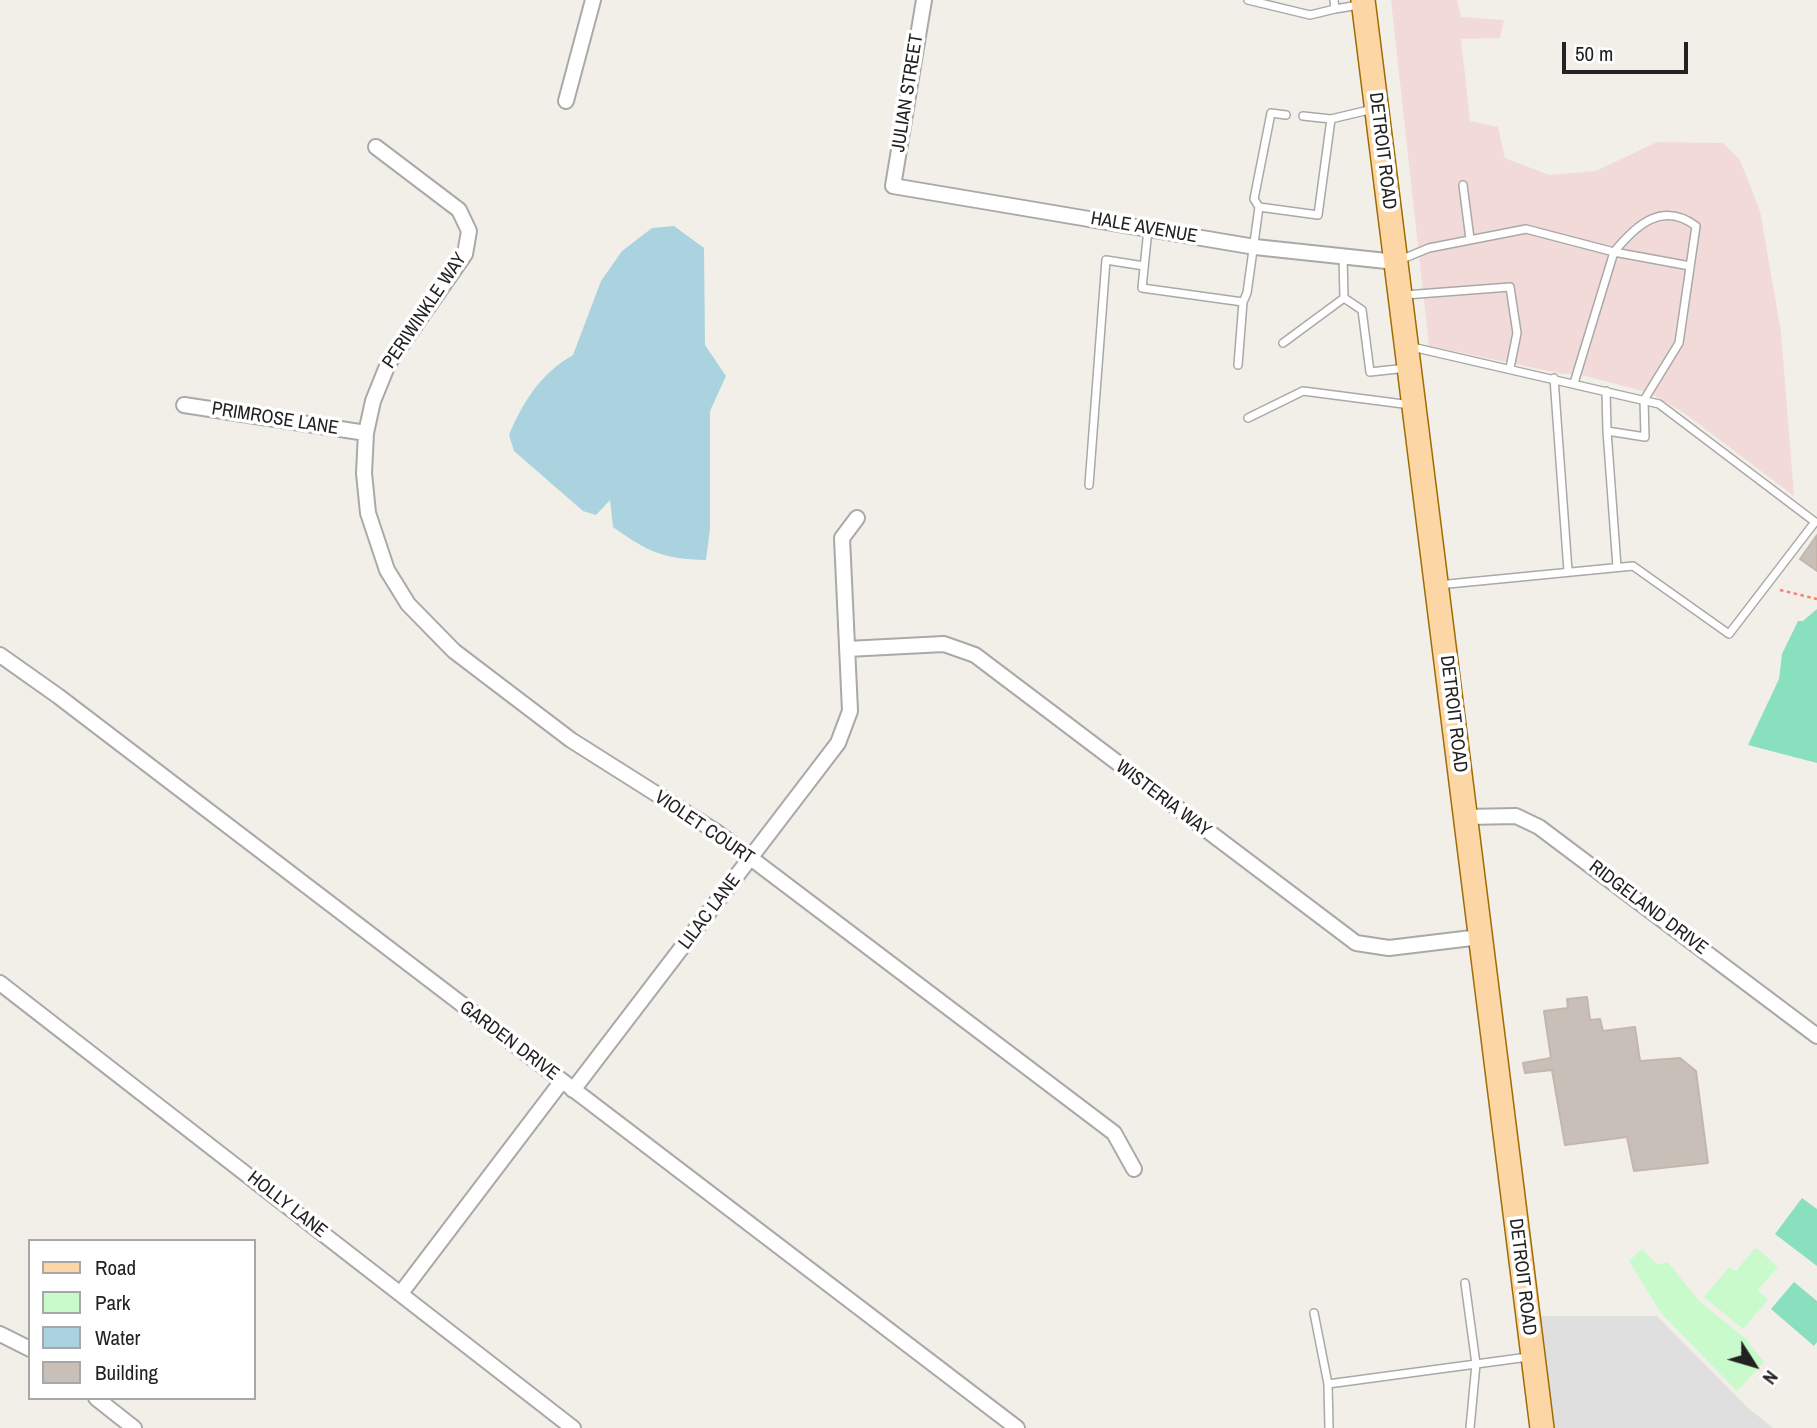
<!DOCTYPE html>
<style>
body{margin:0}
#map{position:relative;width:1817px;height:1428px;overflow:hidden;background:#f2efe9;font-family:"Archivo Narrow",sans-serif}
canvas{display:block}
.legend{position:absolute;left:28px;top:1239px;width:228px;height:161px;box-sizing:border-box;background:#fff;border:2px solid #a7a7a7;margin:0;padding:9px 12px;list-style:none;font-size:21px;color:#222}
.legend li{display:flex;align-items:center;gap:14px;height:35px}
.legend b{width:35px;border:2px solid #a7a7a7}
.north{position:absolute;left:1719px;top:1330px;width:70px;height:70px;-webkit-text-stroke:5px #fff;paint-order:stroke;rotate:127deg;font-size:19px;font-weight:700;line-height:28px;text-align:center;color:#222}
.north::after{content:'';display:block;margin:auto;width:24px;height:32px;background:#222;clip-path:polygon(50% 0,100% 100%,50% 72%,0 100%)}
.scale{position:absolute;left:1562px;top:42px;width:126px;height:32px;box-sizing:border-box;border:4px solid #222;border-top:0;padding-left:9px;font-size:21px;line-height:24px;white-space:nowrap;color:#222;-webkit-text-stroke:5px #fff;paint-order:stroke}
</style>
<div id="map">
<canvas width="1817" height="1428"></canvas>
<ul class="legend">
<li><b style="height:9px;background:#fcd6a4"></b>Road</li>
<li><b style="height:19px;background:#c8facc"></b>Park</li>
<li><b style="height:19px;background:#aad3df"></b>Water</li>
<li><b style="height:19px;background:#c7bfb8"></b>Building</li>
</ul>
<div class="north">N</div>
<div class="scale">50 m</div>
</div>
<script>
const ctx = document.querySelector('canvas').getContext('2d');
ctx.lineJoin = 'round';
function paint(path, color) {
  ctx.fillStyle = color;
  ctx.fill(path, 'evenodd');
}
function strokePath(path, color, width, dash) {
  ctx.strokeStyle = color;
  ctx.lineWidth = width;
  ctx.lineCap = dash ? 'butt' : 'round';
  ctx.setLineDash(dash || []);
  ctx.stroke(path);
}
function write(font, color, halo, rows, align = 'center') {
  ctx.font = font + ' "Archivo Narrow",sans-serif';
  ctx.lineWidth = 7;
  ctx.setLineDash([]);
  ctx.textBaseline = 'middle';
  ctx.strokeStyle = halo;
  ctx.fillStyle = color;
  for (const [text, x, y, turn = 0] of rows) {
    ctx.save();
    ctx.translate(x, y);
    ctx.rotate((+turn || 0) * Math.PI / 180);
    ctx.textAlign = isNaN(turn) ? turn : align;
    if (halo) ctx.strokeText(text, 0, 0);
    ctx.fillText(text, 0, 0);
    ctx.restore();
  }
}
paint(new Path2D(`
 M1527,1316H1657L1746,1406L1773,1428H1542Z`), '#e0dfdf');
paint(new Path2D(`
 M1391,0H1457L1461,17L1504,20L1500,38L1461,39L1470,121L1498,127L1505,158L1549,175L1596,171L1657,142L1723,143L1740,160L1760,211L1781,332L1794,496L1684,413L1650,393L1578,374H1563L1429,346Z`), '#f2dad9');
paint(new Path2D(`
 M1642,1249L1658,1265L1668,1262L1699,1301L1746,1339L1764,1362L1737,1391L1661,1313L1629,1261Z
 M1754,1249H1758L1778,1267L1758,1290L1768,1300L1743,1329L1704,1297L1729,1267L1736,1271Z`), '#c8facc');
paint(new Path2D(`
 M1817,609V763L1748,745L1779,679L1782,654L1798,621H1803Z
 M1802,1198L1817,1209V1266L1775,1234Z
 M1794,1282L1817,1301V1342L1814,1346L1771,1309Z`), '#88e0be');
paint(new Path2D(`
 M674,226L704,248L705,345L726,376L710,411V529L706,560C663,559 648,552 613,527L610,500L596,515L583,511L514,451L509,435C523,402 540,374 573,355L601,281L622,251L652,228Z`), '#aad3df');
const building = new Path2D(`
 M1817,535V571L1800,559Z
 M1587,997L1590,1020L1600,1019L1603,1031L1635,1027L1640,1061L1680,1058L1696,1071L1708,1163L1634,1171L1627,1137L1565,1145L1552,1070L1525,1073L1523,1063L1551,1058L1544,1011L1568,1008L1567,999Z`);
paint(building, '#c7bfb8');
strokePath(building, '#c4b6ab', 2);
const service = new Path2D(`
 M1248,0L1310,15L1335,9L1334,0
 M1335,9L1359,5
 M1303,116L1331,119
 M1463,185L1470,239
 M1259,207L1254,199L1271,113L1286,115
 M1148,229L1142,288L1243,302
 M1343,257L1344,298L1362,310L1370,372L1407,368
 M1400,260L1429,248L1526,229L1614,252C1636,225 1662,201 1696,226L1679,343L1644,400L1645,437L1607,431L1617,567
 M1405,295L1510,287L1517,333L1510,368
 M1283,343L1344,298
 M1412,347L1659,404L1815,522L1729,634L1633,566L1438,585
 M1238,365L1243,302L1247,293L1259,207L1318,215L1331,119L1373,109
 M1554,378L1568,571
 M1574,383L1614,252L1690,266
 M1606,391L1607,431
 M1248,418L1303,391L1411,405
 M1089,485L1106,260L1144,266
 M1465,1283L1476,1364L1470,1428
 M1314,1313L1328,1384L1329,1428
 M1328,1384L1528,1357`);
const minor = new Path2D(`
 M924,0L893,186L1255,247L1396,262
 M566,101L593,0
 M376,147L459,210L469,231L465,254L388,364L373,401L366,433L364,473L368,513L387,570L408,604L454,651L571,740L715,831L1114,1133L1134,1169
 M184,405L366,433
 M847,649L944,644L975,655L1356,943L1389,948L1480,937
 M0,655L58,696L1017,1428
 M1466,817L1516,816L1539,827L1817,1036
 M0,983L573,1428
 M573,1090L838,743L850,711L842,538L857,518
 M401,1293L562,1081
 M0,1334L30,1349
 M96,1398L134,1428`);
const primary = new Path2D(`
 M1363,0L1542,1428`);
strokePath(service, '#a9a9a9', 10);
strokePath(minor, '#a9a9a9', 18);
strokePath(primary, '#a06b00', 26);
strokePath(new Path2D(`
 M1780,590L1817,599`), '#fa8072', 2.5, [3.5, 3.5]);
strokePath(service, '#fff', 7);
strokePath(minor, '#fff', 14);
strokePath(primary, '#fcd6a4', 23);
write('19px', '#222', '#fff', [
 ["JULIAN STREET",908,93,-81],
 ["DETROIT ROAD",1382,151,83],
 ["HALE AVENUE",1144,228,10],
 ["PERIWINKLE WAY",425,311,-56],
 ["PRIMROSE LANE",275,419,9],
 ["DETROIT ROAD",1453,714,83],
 ["WISTERIA WAY",1163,799,37],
 ["VIOLET COURT",704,828,34],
 ["RIDGELAND DRIVE",1648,908,37],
 ["LILAC LANE",710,912,-53],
 ["GARDEN DRIVE",509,1041,37],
 ["HOLLY LANE",287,1205,38],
 ["DETROIT ROAD",1522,1277,83]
]);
</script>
